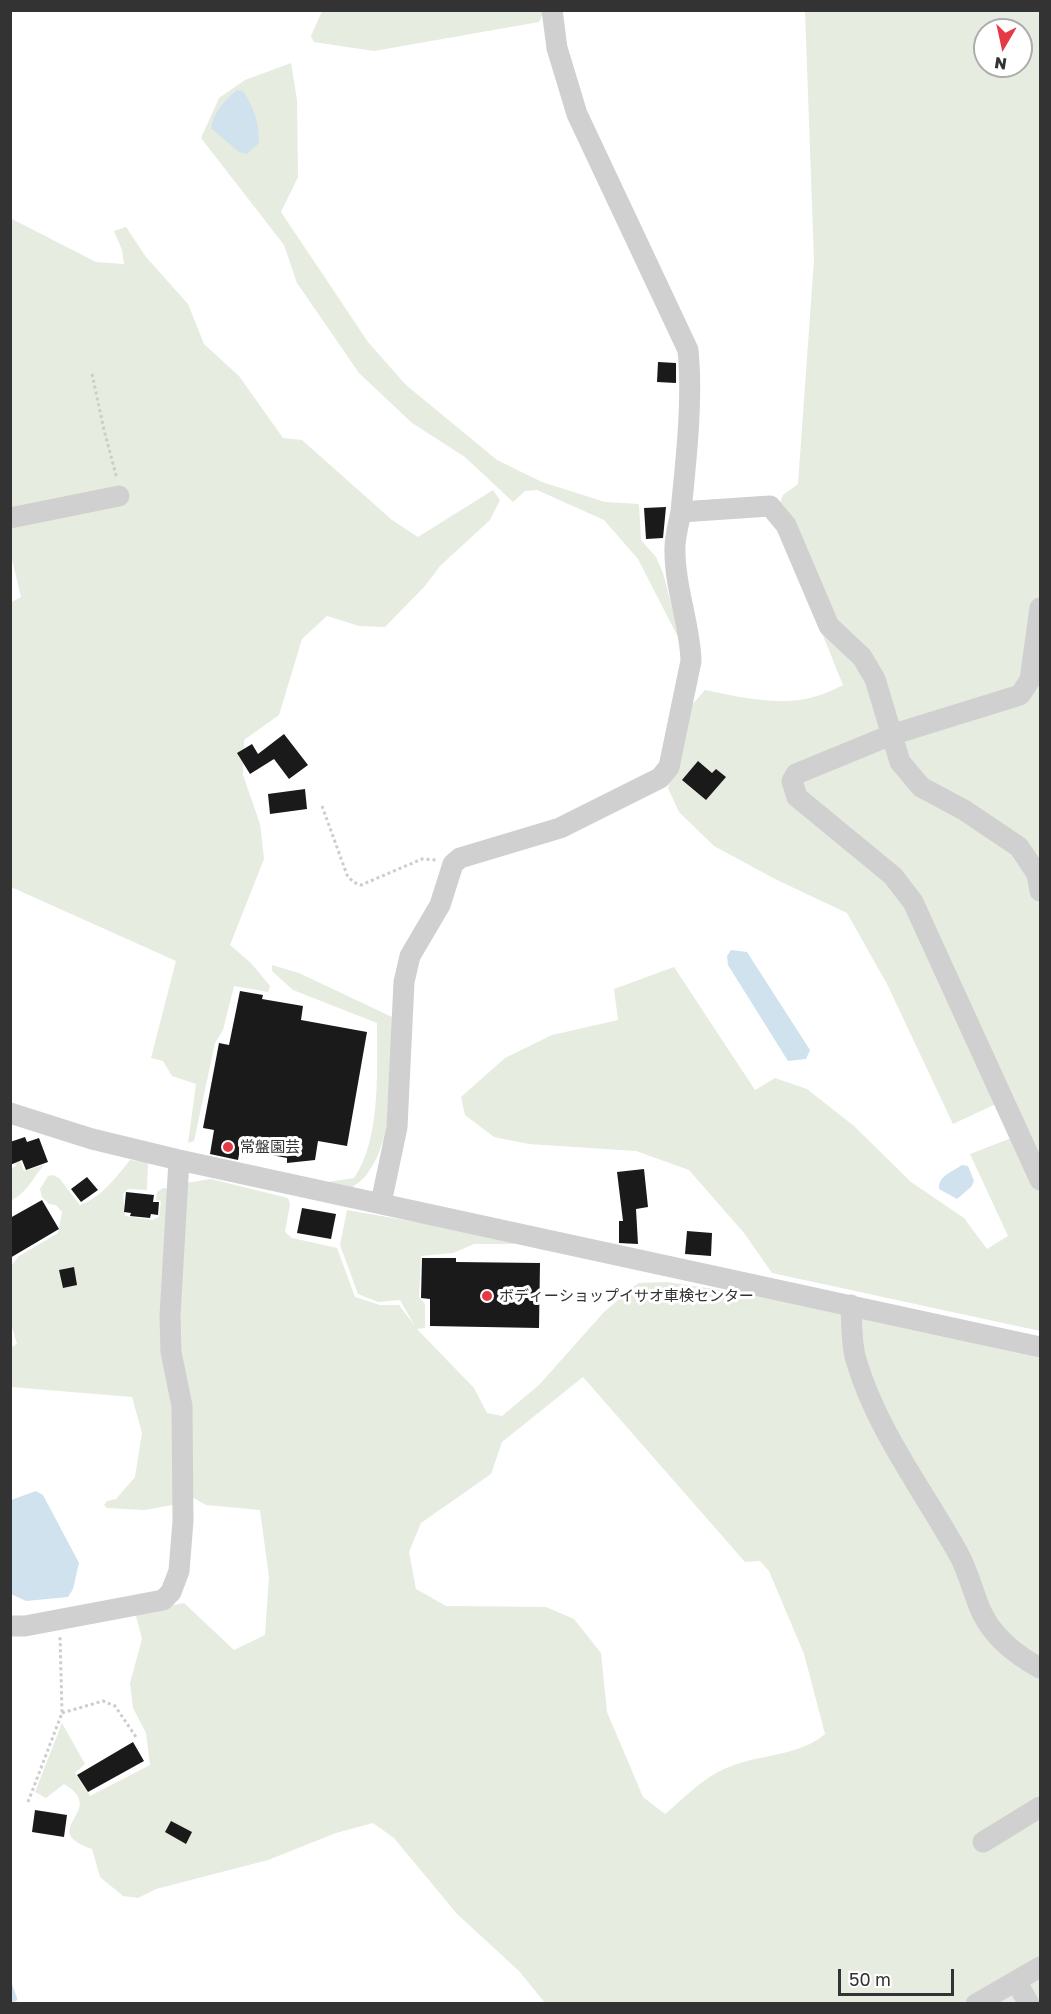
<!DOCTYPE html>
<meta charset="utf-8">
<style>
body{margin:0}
#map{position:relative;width:1051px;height:2014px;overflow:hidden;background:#fff;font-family:"Golos Text",sans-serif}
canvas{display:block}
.frame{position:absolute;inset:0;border:12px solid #333;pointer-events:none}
.north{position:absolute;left:973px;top:18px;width:60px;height:60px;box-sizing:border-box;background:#fff;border:2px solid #adadad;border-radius:50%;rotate:189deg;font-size:16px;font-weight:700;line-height:24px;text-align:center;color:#333}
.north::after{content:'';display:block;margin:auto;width:21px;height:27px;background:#e63946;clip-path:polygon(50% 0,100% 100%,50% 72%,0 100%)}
.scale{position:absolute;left:838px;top:1969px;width:116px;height:27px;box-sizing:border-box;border:3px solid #333;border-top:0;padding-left:8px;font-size:18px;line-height:21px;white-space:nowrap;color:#333;-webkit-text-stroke:4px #fff;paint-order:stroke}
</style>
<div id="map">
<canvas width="1051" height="2014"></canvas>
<div class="frame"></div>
<div class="north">N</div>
<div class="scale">50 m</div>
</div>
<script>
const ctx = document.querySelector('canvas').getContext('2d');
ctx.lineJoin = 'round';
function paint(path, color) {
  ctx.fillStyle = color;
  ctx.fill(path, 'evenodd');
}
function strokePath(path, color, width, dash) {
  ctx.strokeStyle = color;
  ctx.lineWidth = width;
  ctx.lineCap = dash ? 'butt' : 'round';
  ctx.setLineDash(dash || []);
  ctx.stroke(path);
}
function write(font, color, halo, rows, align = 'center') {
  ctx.font = font + ' "Golos Text","Noto Sans JP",sans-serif';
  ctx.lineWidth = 6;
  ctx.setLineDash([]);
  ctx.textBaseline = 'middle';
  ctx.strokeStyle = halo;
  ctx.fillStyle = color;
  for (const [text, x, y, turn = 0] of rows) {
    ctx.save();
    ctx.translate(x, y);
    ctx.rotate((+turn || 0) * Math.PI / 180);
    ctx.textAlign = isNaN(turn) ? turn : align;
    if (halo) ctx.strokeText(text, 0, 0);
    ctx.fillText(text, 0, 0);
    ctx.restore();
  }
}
paint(new Path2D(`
 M322,11H544L539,22L374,51L314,42L311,36Z
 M805,11H1040V1331L772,1273L744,1233L689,1170L636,1151L529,1144L494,1137L465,1115L461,1097L505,1058L552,1035L618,1020L614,989L674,967L755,1090L775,1078L807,1089L854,1126L911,1182L964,1218L987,1249L1008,1236L970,1154L1014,1137L998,1103L953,1124L887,984L847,913L777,880L714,846L679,812L668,788L690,707L705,690C754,700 797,711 843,685L775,517L783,495L798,484L814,260ZM985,30H1021V66H985Z
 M291,63L297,100L298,177L281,212L368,342L406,385L497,460L542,482L605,502L639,504L641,540L656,557L663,573L682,645L638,559L604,520L537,490L525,491L513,502L465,457L412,423L359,373L297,283L284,245L201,138L219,98L245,80Z
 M10,218L96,262L124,264L122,250L114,231L126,227L146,257L188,304L204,344L239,376L283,438L302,440L392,520L418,537L493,490L500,500L490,520L440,566L425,586L385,627L359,626L327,616L302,639L279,715L244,740L243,775L260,824L264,859L230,945L251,963L270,986L268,992L234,986L223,1030L215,1043L194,1141L188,1143L196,1084L172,1076L163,1061L151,1058L176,961L11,887L10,603L21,597L10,551Z
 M272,965L299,973L392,1017C390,1063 397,1136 367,1174C363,1180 356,1184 350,1189L321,1183L354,1178C381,1140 377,1069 377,1023L293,990L272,971Z
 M10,1135L24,1171L44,1165C30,1182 30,1189 11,1201V1169L16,1166L11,1153Z
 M130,1160L148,1162L147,1190L128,1189L123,1194L125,1216L153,1220L159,1217L161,1201L156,1200L157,1192L163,1188L174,1189L178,1504L144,1510L107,1508L104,1505L107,1501L116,1499L135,1477L142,1433L132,1397L11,1387L10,1348L17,1344L11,1324V1266L19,1256L58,1233L62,1212L56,1205L49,1204L42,1197L40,1189L48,1176L53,1175L59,1178L80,1205C101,1198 117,1176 130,1160Z
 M211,1179L288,1198L290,1204L285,1232L292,1238L337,1248L355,1297L380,1305H399L415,1326L400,1300L378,1302L358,1294L340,1245L347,1210L513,1239V1244H474L453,1253L421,1256L419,1297L425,1304V1328L417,1329L474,1388L487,1413L502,1416L539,1385L604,1312L638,1283L667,1282L775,1298L1040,1358V2003H545L519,1971L457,1914L394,1838L373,1823L336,1833L268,1860L156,1889L138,1898L123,1896L100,1877L92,1849C35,1829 110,1811 64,1784L46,1798L35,1792L62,1723L85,1764L75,1773L90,1796L150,1765L146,1733L133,1708L130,1683L142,1639L135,1612L184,1603L234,1650L265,1635L269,1577L260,1510L206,1505L192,1497L176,1350L186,1183ZM583,1377L745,1562L760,1561L769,1571L804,1654L825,1734C799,1757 756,1754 724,1769C703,1778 683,1799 665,1814L643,1797L607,1712L601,1653L574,1619L546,1607L446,1606L416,1589L409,1552L421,1523L491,1474L502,1442Z`), '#e6ecdf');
paint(new Path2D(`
 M237,90L243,91C254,108 259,122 259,143L247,154L239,152L211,128C214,111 224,101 237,90Z
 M731,950L747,952L810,1050L806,1059L788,1061L728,965L727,956Z
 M962,1165L968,1166L974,1181L971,1187L957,1199L939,1189C938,1176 952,1172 962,1165Z
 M36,1491L43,1495L79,1563L73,1589L68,1597L26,1601L11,1594V1500Z`), '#cfe2ee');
strokePath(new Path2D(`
 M10,1985L15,1999L10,2000`), '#cfe2ee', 4.5);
paint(new Path2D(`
 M658,362L676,363V383L657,382Z
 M666,507L663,538L646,539L644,508Z
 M284,734L308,765L289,779L274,759L250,774L237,753L252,744L258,754Z
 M698,761L712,773L716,769L726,777L706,800L682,780Z
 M305,789L307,809L270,814L268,794Z
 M240,991L263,995L262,999L303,1006L301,1020L367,1032L347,1146L318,1141L315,1160L287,1163V1158L240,1149L238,1160L210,1154L214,1130L203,1128L219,1043L229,1045Z
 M25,1137L27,1142L39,1138L48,1162L26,1170L22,1160L10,1165V1142Z
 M644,1169L648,1207L636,1209L638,1244L619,1243V1221H623L617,1172Z
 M87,1177L98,1190L81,1202L71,1189Z
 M126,1192L154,1195L153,1202H159L158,1215L151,1214L150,1218L130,1216L131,1213L124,1212Z
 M42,1200L59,1229L10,1258V1218Z
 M302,1208L336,1214L331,1239L297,1233Z
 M687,1231L712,1233L711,1256L685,1254Z
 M422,1258H456V1262L540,1263L539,1328L430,1326V1299L421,1298Z
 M74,1267L77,1285L63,1288L59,1270Z
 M133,1742L144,1761L88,1792L77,1775Z
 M35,1810L67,1815L64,1837L32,1832Z
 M171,1821L192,1832L186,1844L165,1832Z`), '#1a1a1a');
strokePath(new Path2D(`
 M92,374L104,430L117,479
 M322,806L347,875L353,882L361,885L422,859L436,860
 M62,1713L103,1701L115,1706L136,1737
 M28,1802L62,1713L60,1636`), '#cdcdcd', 3, [3, 3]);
strokePath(new Path2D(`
 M681,512L770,506L786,525L829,626L862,657L875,679L900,762L921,787L964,810L1019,847L1037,874L1040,891
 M10,518L119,496
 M1040,608L1030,680L1020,695L891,735L796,774L792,781L797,797L893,876L913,902L1040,1180
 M10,1113L92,1139L179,1160L1040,1347
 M381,1203L397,1127L404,982L410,956L440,905L453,864L460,858L560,828L660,778L669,767L691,661C690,624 675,589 675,552C674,538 679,524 681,511C686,460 693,401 688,350L577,114L557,48L552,10
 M851,1305C852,1323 851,1344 856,1360C877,1431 923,1490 958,1553C969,1572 973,1594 982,1613C994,1638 1016,1655 1040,1668
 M10,1626H25L163,1600L171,1592L179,1571L183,1521L182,1406L171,1352L170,1316L179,1160
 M983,1842L1040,1807
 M1016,1981L1029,2004
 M976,2004L1040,1967`), '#d0d0d0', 21);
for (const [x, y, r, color] of [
 [228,1147,6,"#e63946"],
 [487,1296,6,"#e63946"]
]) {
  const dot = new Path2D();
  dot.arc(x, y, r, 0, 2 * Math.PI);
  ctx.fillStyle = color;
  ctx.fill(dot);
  strokePath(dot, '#fff', 2);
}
write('15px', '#333', '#fff', [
 ["常盤園芸",240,1147],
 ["ボディーショップイサオ車検センター",499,1296]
], 'left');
</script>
